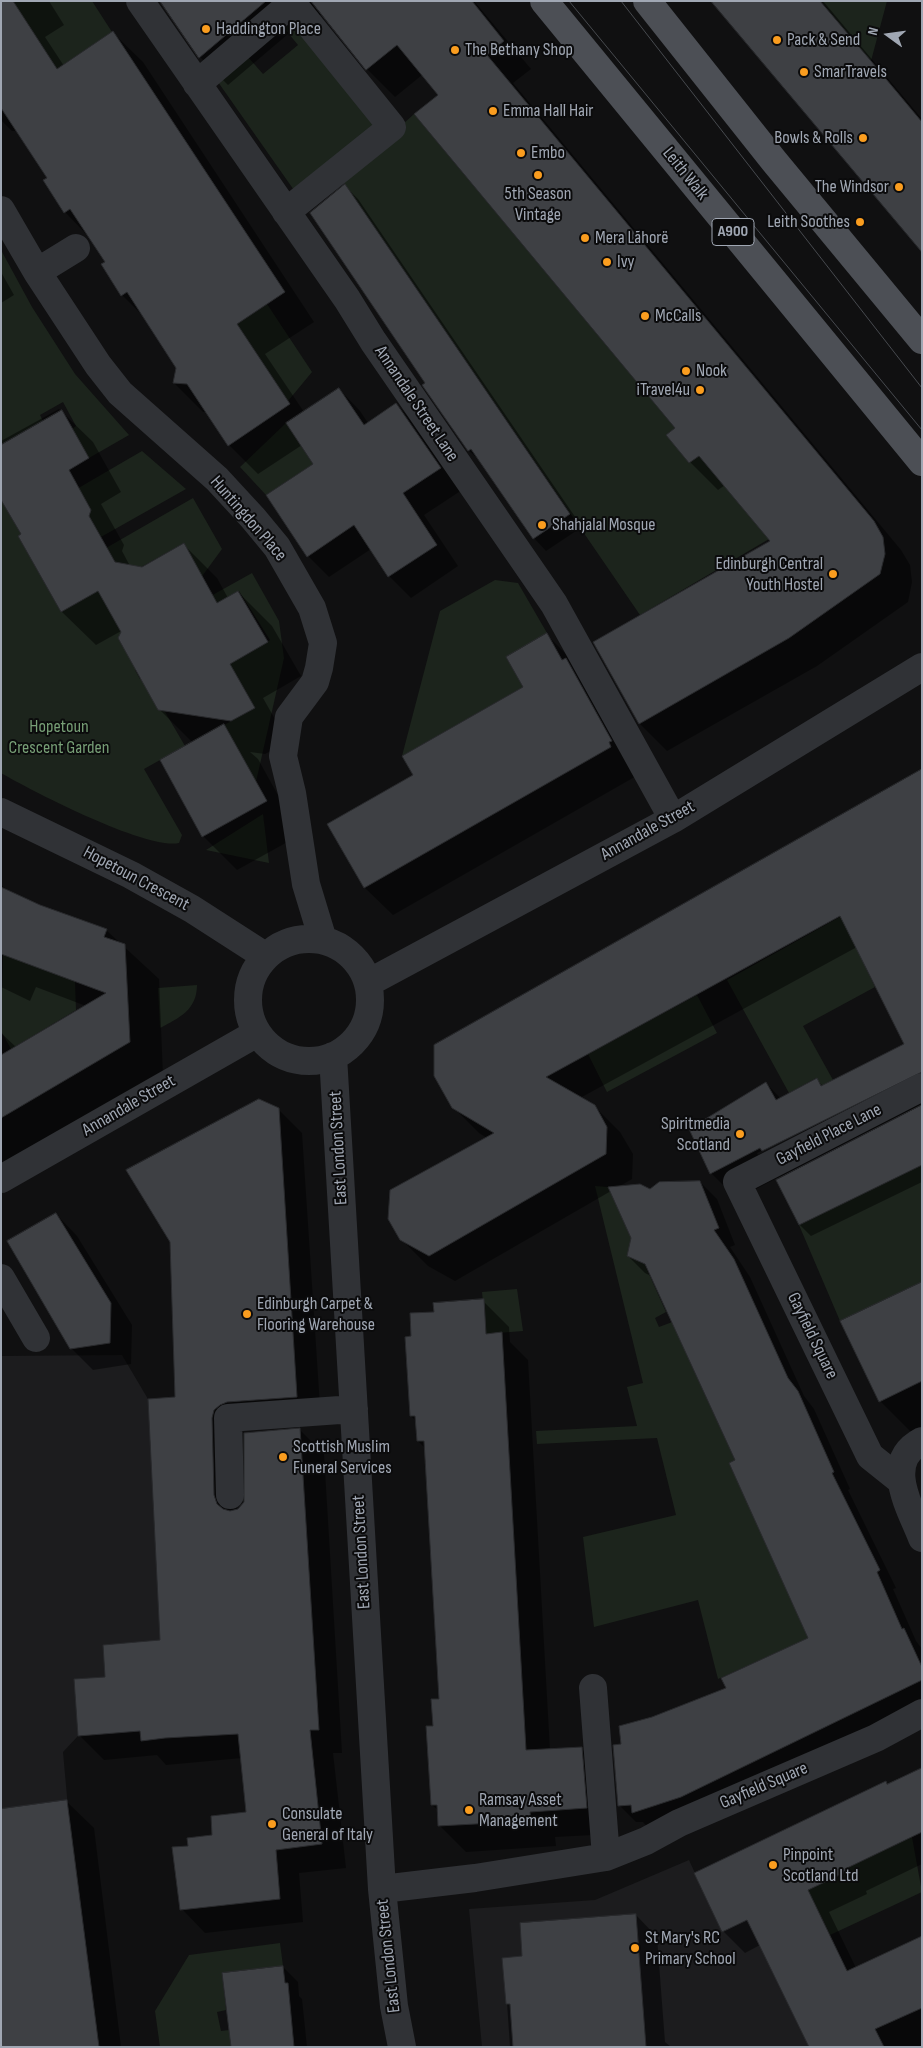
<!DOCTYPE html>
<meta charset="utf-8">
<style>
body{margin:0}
#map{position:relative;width:923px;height:2048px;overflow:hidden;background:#101011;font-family:"Sofia Sans Condensed",sans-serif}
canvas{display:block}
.frame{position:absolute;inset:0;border:2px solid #a0a7b3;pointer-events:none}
.north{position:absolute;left:863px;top:10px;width:50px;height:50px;-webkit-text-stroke:4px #0b0b0c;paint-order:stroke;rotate:284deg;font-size:14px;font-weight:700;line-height:20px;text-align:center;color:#a0a7b3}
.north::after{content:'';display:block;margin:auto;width:18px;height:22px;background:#a0a7b3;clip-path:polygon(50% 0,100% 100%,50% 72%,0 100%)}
</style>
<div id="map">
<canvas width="923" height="2048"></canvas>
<div class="frame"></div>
<div class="north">N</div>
</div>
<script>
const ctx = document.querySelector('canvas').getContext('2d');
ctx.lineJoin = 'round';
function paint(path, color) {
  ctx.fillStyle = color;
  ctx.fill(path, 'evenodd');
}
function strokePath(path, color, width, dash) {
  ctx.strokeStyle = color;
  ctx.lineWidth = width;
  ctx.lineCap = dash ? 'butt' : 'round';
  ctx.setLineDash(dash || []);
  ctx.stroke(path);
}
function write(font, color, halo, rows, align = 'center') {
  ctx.font = font + ' "Sofia Sans Condensed",sans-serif';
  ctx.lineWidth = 4;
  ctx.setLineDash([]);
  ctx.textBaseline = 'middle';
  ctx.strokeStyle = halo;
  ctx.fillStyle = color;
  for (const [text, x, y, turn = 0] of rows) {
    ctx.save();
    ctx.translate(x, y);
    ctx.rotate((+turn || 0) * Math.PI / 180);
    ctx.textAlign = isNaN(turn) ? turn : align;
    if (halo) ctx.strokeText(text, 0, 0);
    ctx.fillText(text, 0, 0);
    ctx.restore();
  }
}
paint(new Path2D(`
 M122,1355L148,1399L160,1640L103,1645L105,1677L74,1679L78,1736L63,1752L69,1819L1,2047V1356Z
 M689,1860L722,1932L747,1919L845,2047H482L469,1909L595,1900Z`), '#1c1c1e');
paint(new Path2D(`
 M13,1H92L112,32L57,69Z
 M821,1H887L871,61Z
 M292,24L375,126L296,193L218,82L248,57L263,74L298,45L284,28Z
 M414,114L675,428L667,435L689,463L699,456L769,539L640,615L342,180Z
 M1,250L32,307L75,374L129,435L89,458L72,429L76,426L63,402L40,415L43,421L1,445Z
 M267,304L312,372L288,401L237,324Z
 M286,423L313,464L266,495L240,467Z
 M142,451L186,489L101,537L88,515L91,510L86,501L63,497Z
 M193,498L222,549L200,579L184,543L125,576L106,548Z
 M1,500L21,534L18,536L61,612L98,591L122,634L118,638L123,647L127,648L137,666L135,670L140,679L144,680L158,710H164L185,746L144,769L182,835L179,843C146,850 32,791 1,773Z
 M252,573L279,621L284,658L256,782L224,725L255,708L244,688L221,659L246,655L270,640L239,591L214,605L209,597Z
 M495,580L518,583L547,633L506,657L523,687L402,756L440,611Z
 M263,814L269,863L206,850Z
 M922,871L865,966L875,987L803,1026L848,1107L835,1113L816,1078L789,1093L727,980Z
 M3,954L75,981L76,1010L11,1049L1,1031Z
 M197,985C197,1010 179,1018 160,1028L158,988Z
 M697,995L717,1033L607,1092L588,1054Z
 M922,1165V1282L840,1321L799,1225Z
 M595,1186L608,1187L632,1239V1257L644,1263L666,1312L655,1318L659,1327L675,1321L690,1362L735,1460L729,1463L809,1638L718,1679L698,1600L594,1627L583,1537L676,1515L657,1438L537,1444L536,1431L637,1426L627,1387L643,1383Z
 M517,1289L523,1331L486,1334L482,1292Z
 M912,1837L922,1892L830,1935L808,1890L846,1872L845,1869Z
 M280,1943L283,1966L222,1973L226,2010L217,2012L221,2031L230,2030L231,2047H160L155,2011L189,1955Z`), '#1c241c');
paint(new Path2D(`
 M1,1H49L64,25L45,37L64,66L113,33L143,62L314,322L265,354L304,412L339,389L360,411L368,423L396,404L418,426L462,490L424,515L458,566L411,598L389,576L371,549L329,577L308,556L315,464L302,445L258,474L229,445L208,412H203L174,383L178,368L147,320L122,295L103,265L106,262L90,238L65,212L45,181L49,178L18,131H12L1,120Z
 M162,1H474L531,69L513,83L901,550L910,565L912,582L908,602L817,666L667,751L640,724L595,643L772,541L725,485L718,490L690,462L677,428L440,96L422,75L395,97L367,69L324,15H318L314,12L228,85L200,57Z
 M714,1H823L922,119V251Z
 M345,186L358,199L582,527L546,551L534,538L482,462L468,450Z
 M1,272L14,295L1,303Z
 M59,409L93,442L121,492L101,504L124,545L122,551L130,566L142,568L184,545L217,578L228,598L238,592L272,626L301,676L263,698L288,742L265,754L250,752L258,759L300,835L237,870L204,837L162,761L193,743L159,709L123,630L96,645L62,612L19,537L22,535L1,497V441Z
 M547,635L574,662L638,775L393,915L365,888L329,824L415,776L525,687Z
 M922,768V1182L811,1236L800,1225L777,1178L737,1199L711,1173L766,1083L781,1099L816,1079L823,1086L906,1045L857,947L580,1098L594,1106L620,1132L633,1154L632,1179L618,1187L651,1191L700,1182L717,1199L735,1245L730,1247L750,1277L804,1396L814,1409L850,1489L848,1490L896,1588L893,1589L916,1641L922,1649V1705L650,1830L643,1822H636L619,1805L623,1745L653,1719L728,1688L810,1638L737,1460L651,1276L645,1273L628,1256L633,1238L611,1191L455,1281L428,1266L401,1239L487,1138L479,1133L453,1107L436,1046ZM845,1108L847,1110L758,1155L757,1153Z
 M1,885L11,893L40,906L106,930L159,979L163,1076L1,1171V1033L16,1047L86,1006L36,987L30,1001L1,987Z
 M278,1109L302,1133L321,1421L244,1428L238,1434L236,1443L237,1511L300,1430L324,1454L342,1753H333L346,1868L299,1873L303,1922L205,1933L182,1909L189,1847L214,1836L247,1813L242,1758L166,1765L157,1755L104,1760L80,1736L107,1678L162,1641L176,1398Z
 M56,1214L77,1236L132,1325L131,1364L93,1370L71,1348Z
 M922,1283V1431L914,1435L880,1401Z
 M483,1301L509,1327L510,1342L528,1360L550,1750L581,1748L607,1774L612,1834L555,1837L556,1846L466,1852L440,1826L439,1811L432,1805L434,1727L440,1700L425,1448L418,1441L417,1422L411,1416L412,1337L436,1313Z
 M922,1769V1864L866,1891L867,1894L829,1912L856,1968L922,1937V2047H810L760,1945L745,1953L723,1931L888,1785Z
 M67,1802L94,1828L121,2047H1Z
 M636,1915L657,1937L665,2042L671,2047H510L504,1959L524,1957Z
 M283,1967L298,1982L299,1996L302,1999L307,2047H233Z`), '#0007');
const building = new Path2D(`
 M1,1H13L57,69L113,31L285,292L237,324L290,404L228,446L187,384L173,383L176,368L127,292L121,296L101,264L105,262L70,209L64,213L43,180L47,178L1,108Z
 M160,1H266L199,58Z
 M311,1H472L504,41L487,55L874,521L883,537L885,554L880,574L789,638L639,724L593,642L770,541L699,456L689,463L666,435L675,428L414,114L438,95L397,45L366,70Z
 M711,1H820L871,61L922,122V252Z
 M345,184L570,514L533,539L471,449L468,451L422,385L425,383L310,213Z
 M339,388L364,425L396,403L441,468L403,493L437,545L388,577L354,525L307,557L266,495L313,464L286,423Z
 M62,410L89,458L69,470L91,510L89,516L115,562L142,567L184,543L217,603L238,591L268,642L230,664L255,708L231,721L158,710L118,638L121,632L98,591L61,612L18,536L21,534L1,500V445Z
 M547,633L562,660L566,658L612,741L609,742L611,747L364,888L327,824L413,775L402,756L523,687L506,657Z
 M224,724L267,801L202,837L160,760Z
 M922,769V1072L762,1151L760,1148L710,1174L689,1129L766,1082L776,1100L817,1078L821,1086L904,1044L840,916L546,1077L595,1105L607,1127L606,1154L429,1256L400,1240L388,1219L390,1190L494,1133L452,1108L434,1076V1045Z
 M1,887L40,905L107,929L104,937L125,944L130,1042L1,1118V1055L106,993L1,954Z
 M259,1099L279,1108L297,1397L227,1402L220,1405L214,1410L212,1418L214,1495L217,1504L223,1509L230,1511L238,1509L244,1502V1433L300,1428L319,1730H310L322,1844L276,1850L280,1899L180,1910L172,1847L188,1846L187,1838L212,1835L211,1816L246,1812L238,1734L165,1738L141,1741L140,1731L78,1736L74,1679L105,1677L103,1645L160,1640L148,1399L175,1397L170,1242L126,1170Z
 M922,1105V1165L799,1225L776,1180Z
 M700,1181L719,1228L714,1230L734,1259L788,1378L798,1391L834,1472L832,1473L880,1570L877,1572L902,1629L904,1628L922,1667V1680L681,1797L632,1813L631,1805L618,1806L613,1745L621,1744L619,1726L652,1717L726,1688L721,1678L808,1638L729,1463L735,1460L645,1264L627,1256L631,1238L608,1187L640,1184L650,1189L659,1182Z
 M56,1213L111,1303L110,1343L70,1349L7,1241Z
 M922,1282V1381L879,1402L840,1321Z
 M484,1299L486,1334L502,1332L526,1750L582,1747L587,1808L530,1812L531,1821L438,1826L437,1805H431L426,1726H433L431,1699H439L424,1441H417L415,1416H410L405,1337L411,1336L410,1313L434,1312L433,1303Z
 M922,1768V1832L845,1869L846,1872L808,1890L847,1971L922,1936V2008L875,2029L884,2047H809L747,1920L722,1932L694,1873L886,1781L887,1784Z
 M67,1800L99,2047H1V1809Z
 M636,1914L646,2047H513L510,2004H506L502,1958L522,1956L520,1923Z
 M283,1966L285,1983H288L294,2047H231L222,1973Z`);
paint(building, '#3e4044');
strokePath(building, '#292a2d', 1);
strokePath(new Path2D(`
 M140,1L347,299L373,341L554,604L673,819
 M197,84L292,3L392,127L286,212
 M1,210L37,272L98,365L120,393L217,479L253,518L277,547L312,608L323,643L319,668L315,682L289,717L283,756L292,793L306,884L323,940
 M37,272L76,248
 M1,812L131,875L192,909L265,956
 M248 1000a61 61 0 1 1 122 0a61 61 0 1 1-122 0Z
 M368,983L673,819L922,667
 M333,1056L382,1889L394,2006L402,2047
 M1,1179L257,1033
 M1,1278L36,1338
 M922,1441C882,1462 910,1507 922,1538
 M900,1480L870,1456L737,1182L922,1087
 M230,1495L228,1418L354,1409
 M593,1688L606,1857
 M382,1889L475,1878L606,1857L646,1841L679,1823L876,1738L922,1713`), '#303236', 28);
strokePath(new Path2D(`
 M544,1L922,462
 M647,1L774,161L922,340`), '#4c4f55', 28);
strokePath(new Path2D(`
 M569,1L922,430
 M621,1L922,388`), '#474a4f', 1);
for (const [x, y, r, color] of [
 [206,29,5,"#fa9d1f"],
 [777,40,5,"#fa9d1f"],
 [455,50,5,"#fa9d1f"],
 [804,72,5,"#fa9d1f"],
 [493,111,5,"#fa9d1f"],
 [863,138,5,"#fa9d1f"],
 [521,153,5,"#fa9d1f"],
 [538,175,5,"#fa9d1f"],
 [899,187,5,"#fa9d1f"],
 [860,222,5,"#fa9d1f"],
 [585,238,5,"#fa9d1f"],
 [607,262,5,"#fa9d1f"],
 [645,316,5,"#fa9d1f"],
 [686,371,5,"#fa9d1f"],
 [700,390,5,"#fa9d1f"],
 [542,525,5,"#fa9d1f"],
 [833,574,5,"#fa9d1f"],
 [740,1134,5,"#fa9d1f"],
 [247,1314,5,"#fa9d1f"],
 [283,1457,5,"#fa9d1f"],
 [469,1810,5,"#fa9d1f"],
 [272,1824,5,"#fa9d1f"],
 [773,1865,5,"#fa9d1f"],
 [635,1948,5,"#fa9d1f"]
]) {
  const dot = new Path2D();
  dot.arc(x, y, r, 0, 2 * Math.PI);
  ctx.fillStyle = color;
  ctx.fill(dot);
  strokePath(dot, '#0b0b0c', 2);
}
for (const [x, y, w] of [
 [733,232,42]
]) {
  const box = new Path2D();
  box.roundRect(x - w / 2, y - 13.5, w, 27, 4);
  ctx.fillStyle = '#0b0b0c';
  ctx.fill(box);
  strokePath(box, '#a0a7b3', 1);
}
write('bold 16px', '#a0a7b3', null, [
 ["A900",733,232]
]);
write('18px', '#a0a7b3', '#0b0b0c', [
 ["Haddington Place",216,29],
 ["Pack & Send",787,40],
 ["The Bethany Shop",465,50],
 ["SmarTravels",814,72],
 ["Emma Hall Hair",503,111],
 ["Bowls & Rolls",853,138,"right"],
 ["Embo",531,153],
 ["The Windsor",889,187,"right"],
 ["5th Season",538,194,"center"],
 ["Vintage",538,215,"center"],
 ["Leith Soothes",850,222,"right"],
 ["Mera Lãhorë",595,238],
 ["Ivy",617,262],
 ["McCalls",655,316],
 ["Nook",696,371],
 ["iTravel4u",690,390,"right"],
 ["Shahjalal Mosque",552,525],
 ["Edinburgh Central",823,564,"right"],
 ["Youth Hostel",823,585,"right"],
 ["Spiritmedia",730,1124,"right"],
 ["Scotland",730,1145,"right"],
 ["Edinburgh Carpet &",257,1304],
 ["Flooring Warehouse",257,1325],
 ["Scottish Muslim",293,1447],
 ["Funeral Services",293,1468],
 ["Ramsay Asset",479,1800],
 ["Management",479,1821],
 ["Consulate",282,1814],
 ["General of Italy",282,1835],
 ["Pinpoint",783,1855],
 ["Scotland Ltd",783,1876],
 ["St Mary's RC",645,1938],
 ["Primary School",645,1959]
], 'left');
write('18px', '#a0a7b3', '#0b0b0c', [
 ["Leith Walk",685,174,51],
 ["Annandale Street Lane",416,404,56],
 ["Huntingdon Place",248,519,49],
 ["Annandale Street",648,831,-29],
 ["Hopetoun Crescent",136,879,28],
 ["Annandale Street",129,1106,-30],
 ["Gayfield Place Lane",829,1135,-27],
 ["East London Street",339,1148,-93],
 ["Gayfield Square",812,1336,64],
 ["East London Street",362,1552,-93],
 ["Gayfield Square",764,1786,-23],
 ["East London Street",389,1956,-96]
]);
write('18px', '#779f76', '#0b0b0c', [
 ["Hopetoun",59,727],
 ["Crescent Garden",59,748]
]);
</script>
